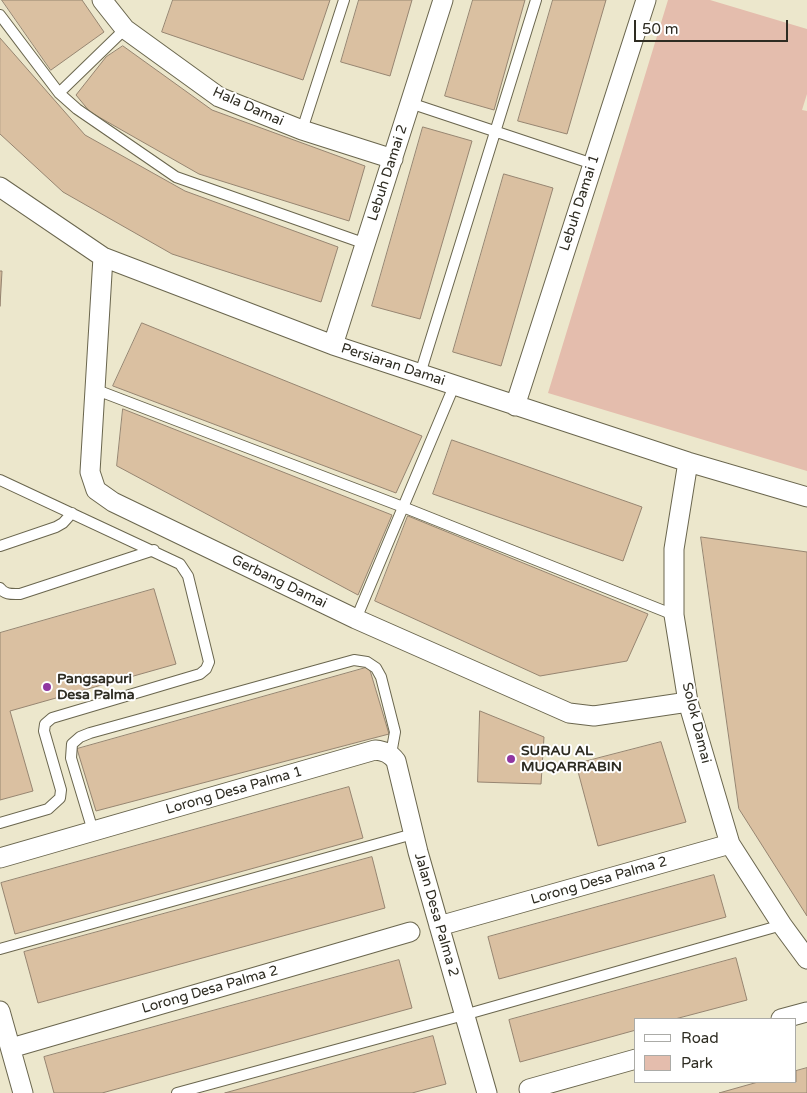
<!DOCTYPE html>
<style>
body{margin:0}
#map{position:relative;width:807px;height:1093px;overflow:hidden;background:#ece7cc;font-family:"Varela Round",sans-serif}
canvas{display:block}
.legend{position:absolute;left:634px;top:1018px;width:162px;height:65px;box-sizing:border-box;background:#fff;border:1px solid #ababa7;margin:0;padding:6px 9px;list-style:none;font-size:15px;color:#2e2c22}
.legend li{display:flex;align-items:center;gap:10px;height:25px}
.legend b{width:25px;border:1px solid #ababa7}
.scale{position:absolute;left:634px;top:20px;width:154px;height:22px;box-sizing:border-box;border:2px solid #2e2c22;border-top:0;padding-left:6px;font-size:15px;line-height:18px;white-space:nowrap;color:#2e2c22;-webkit-text-stroke:4px #fff;paint-order:stroke}
</style>
<div id="map">
<canvas width="807" height="1093"></canvas>
<ul class="legend">
<li><b style="height:6px;background:#fff"></b>Road</li>
<li><b style="height:14px;background:#e4bdad"></b>Park</li>
</ul>
<div class="scale">50 m</div>
</div>
<script>
const ctx = document.querySelector('canvas').getContext('2d');
ctx.lineJoin = 'round';
function paint(path, color) {
  ctx.fillStyle = color;
  ctx.fill(path, 'evenodd');
}
function strokePath(path, color, width, dash) {
  ctx.strokeStyle = color;
  ctx.lineWidth = width;
  ctx.lineCap = dash ? 'butt' : 'round';
  ctx.setLineDash(dash || []);
  ctx.stroke(path);
}
function write(font, color, halo, rows, align = 'center') {
  ctx.font = font + ' "Varela Round",sans-serif';
  ctx.lineWidth = 4;
  ctx.setLineDash([]);
  ctx.textBaseline = 'middle';
  ctx.strokeStyle = halo;
  ctx.fillStyle = color;
  for (const [text, x, y, turn = 0] of rows) {
    ctx.save();
    ctx.translate(x, y);
    ctx.rotate((+turn || 0) * Math.PI / 180);
    ctx.textAlign = isNaN(turn) ? turn : align;
    if (halo) ctx.strokeText(text, 0, 0);
    ctx.fillText(text, 0, 0);
    ctx.restore();
  }
}
paint(new Path2D(`
 M668,0H710L807,29V94L802,110L807,111V471L548,393Z`), '#e4bdad');
const building = new Path2D(`
 M2,0H82L104,32L51,70Z
 M173,0H330L303,80L162,32Z
 M359,0H412L390,76L341,62Z
 M473,0H525L494,110L445,96Z
 M553,0H606L567,134L518,121Z
 M0,38L85,135L185,191L338,247L321,302L172,254L63,192L0,134Z
 M123,46L212,110L365,166L349,221L199,174L90,112L76,95L106,57Z
 M423,127L472,141L420,319L372,306Z
 M504,174L553,188L501,366L453,352Z
 M0,271H2L0,306Z
 M142,323L422,436L396,493L113,386Z
 M123,409L392,515L358,595L117,466Z
 M452,440L642,507L623,561L433,494Z
 M408,516L648,614L627,661L540,676L375,601Z
 M701,537L807,552V916L739,809Z
 M154,589L176,664L10,711L33,791L0,800V633Z
 M369,667L389,734L96,811L77,749Z
 M480,711L544,737L541,784L478,782Z
 M661,742L686,822L598,846L576,764Z
 M349,787L363,838L15,934L1,883Z
 M372,857L385,908L38,1003L24,952Z
 M714,875L726,917L499,979L488,937Z
 M736,958L747,1000L675,1019H636V1030L520,1062L509,1020Z
 M399,960L412,1008L102,1093H54L44,1057Z
 M433,1036L446,1084L412,1093H225Z
 M807,1068V1093H719L758,1082H796V1071Z`);
paint(building, '#dac0a1');
strokePath(building, '#968571', 1);
const lane = new Path2D(`
 M0,15L59,93L77,109L176,177L366,244
 M59,93L125,29
 M410,103L593,164
 M302,130L344,0
 M420,374L536,0
 M94,389L403,507L674,615
 M0,480L180,564L188,576L209,662L206,669L200,674L52,718L45,724L44,731L61,790L60,798L48,809L0,823
 M0,546L56,527L63,523L72,513
 M0,588C5,595 12,594 20,594L154,550
 M356,619L454,386
 M93,831L71,758L72,744L80,737L90,733L354,660L367,662L376,668L381,677L395,732L391,754
 M0,949L413,834
 M177,1093L464,1015L782,925`);
const street = new Path2D(`
 M102,0L125,29L219,97L302,130L393,159
 M0,187L103,257L333,345L688,462L807,497
 M103,257L90,472L96,490L113,502L356,619L569,713L594,716L688,702
 M333,345L443,0
 M515,406L646,0
 M688,462L674,549V615L688,702L730,844L782,925L807,959
 M0,858L375,750C384,751 390,753 396,761L418,852L487,1093
 M439,926L730,844
 M0,1011L23,1093
 M781,1019L807,1012
 M11,1048L410,932
 M529,1089L636,1059`);
strokePath(lane, '#6a664e', 12);
strokePath(street, '#6a664e', 21);
strokePath(lane, '#fff', 10);
strokePath(street, '#fff', 19);
for (const [x, y, r, color] of [
 [47,687,5,"#9036a1"],
 [511,759,5,"#9036a1"]
]) {
  const dot = new Path2D();
  dot.arc(x, y, r, 0, 2 * Math.PI);
  ctx.fillStyle = color;
  ctx.fill(dot);
  strokePath(dot, '#fff', 2);
}
write('14px', '#2e2c22', '#fff', [
 ["Hala Damai",248,107,24],
 ["Lebuh Damai 2",388,173,-72],
 ["Lebuh Damai 1",580,203,-72],
 ["Persiaran Damai",393,365,18],
 ["Gerbang Damai",279,582,26],
 ["Solok Damai",696,723,76],
 ["Lorong Desa Palma 1",234,791,-16],
 ["Lorong Desa Palma 2",599,881,-16],
 ["Jalan Desa Palma 2",436,915,74],
 ["Lorong Desa Palma 2",210,990,-16]
]);
write('bold 14px', '#2e2c22', '#fff', [
 ["Pangsapuri",57,679],
 ["Desa Palma",57,695],
 ["SURAU AL",521,751],
 ["MUQARRABIN",521,767]
], 'left');
</script>
